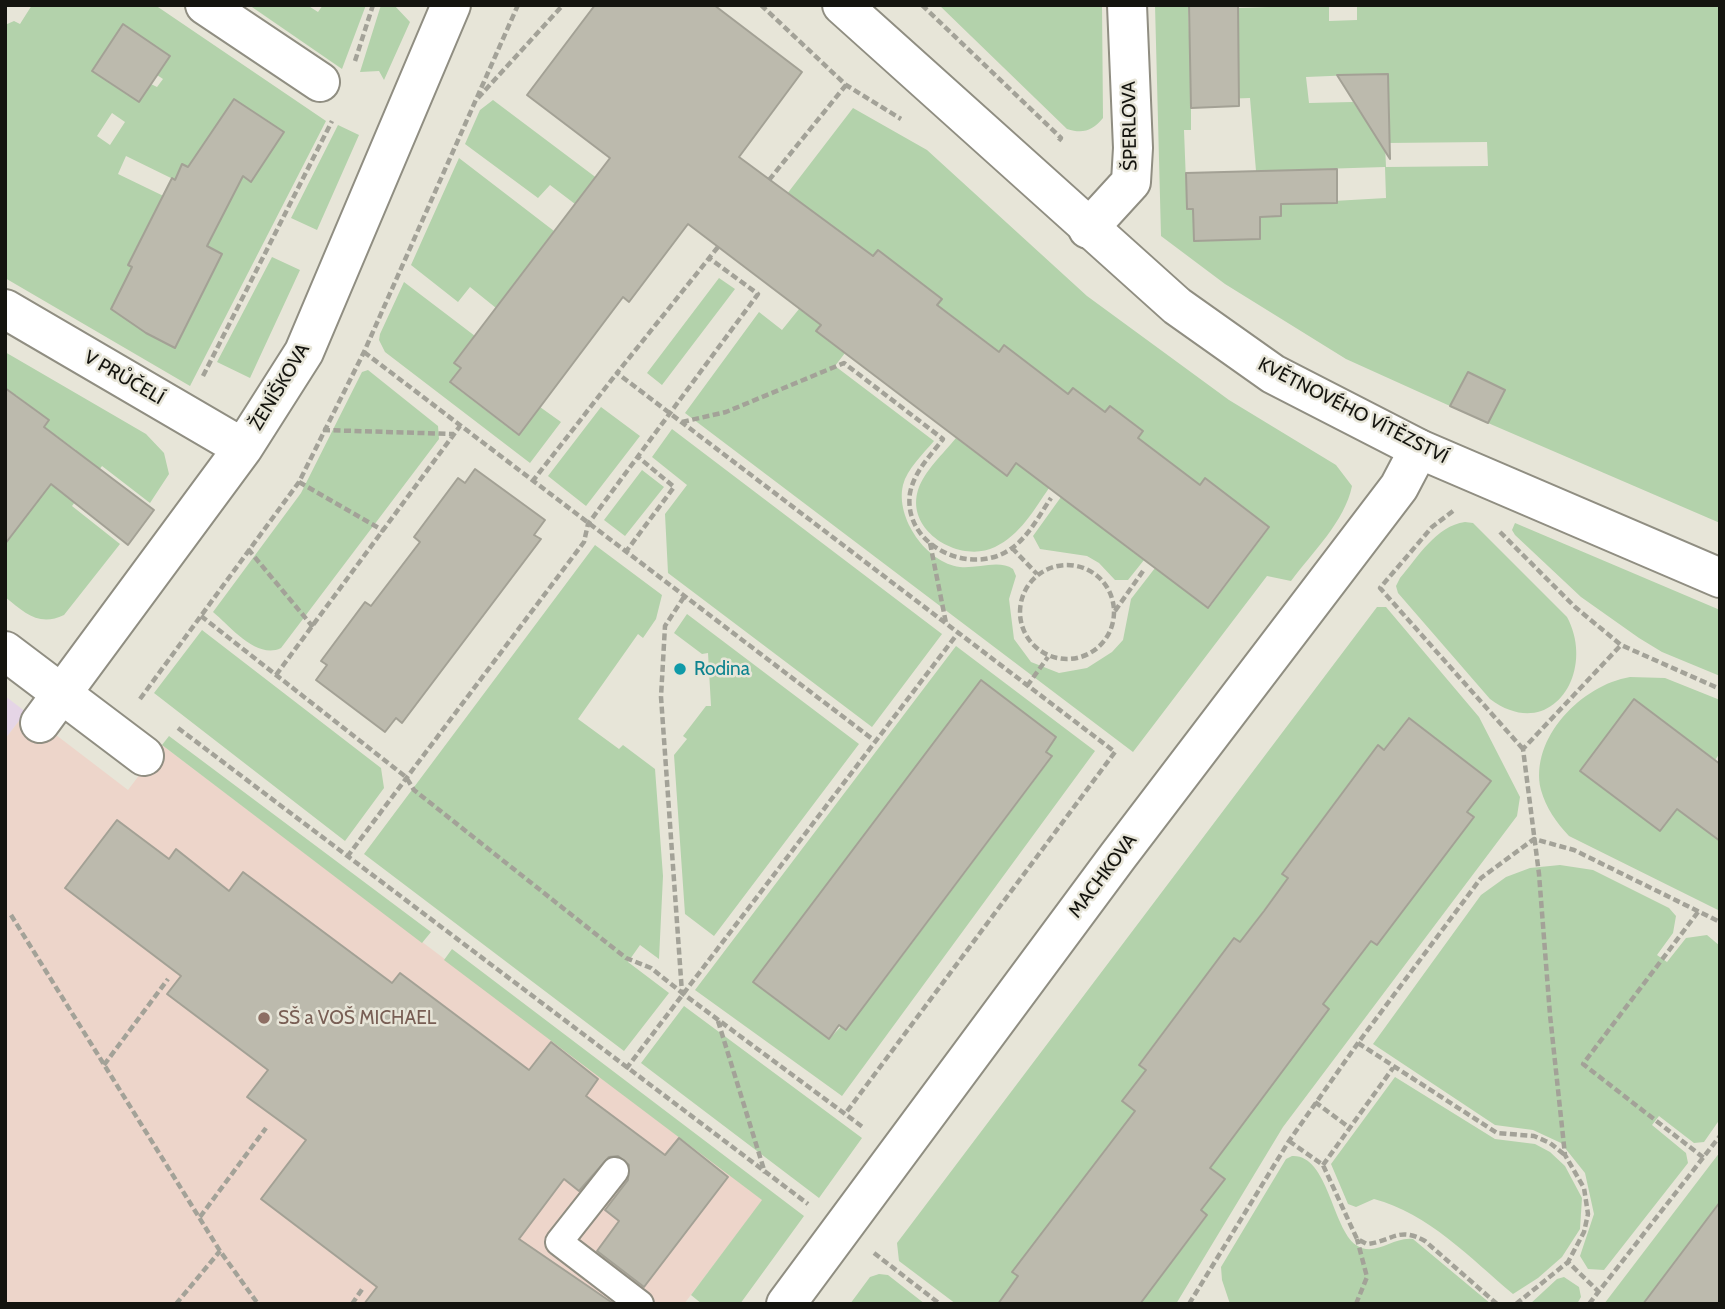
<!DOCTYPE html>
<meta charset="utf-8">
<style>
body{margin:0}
#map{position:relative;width:1725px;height:1309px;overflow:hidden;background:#e7e5d8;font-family:Cabin,sans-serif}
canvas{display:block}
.frame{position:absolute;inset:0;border:7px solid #14140f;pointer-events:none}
</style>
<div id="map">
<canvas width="1725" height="1309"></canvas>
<div class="frame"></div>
</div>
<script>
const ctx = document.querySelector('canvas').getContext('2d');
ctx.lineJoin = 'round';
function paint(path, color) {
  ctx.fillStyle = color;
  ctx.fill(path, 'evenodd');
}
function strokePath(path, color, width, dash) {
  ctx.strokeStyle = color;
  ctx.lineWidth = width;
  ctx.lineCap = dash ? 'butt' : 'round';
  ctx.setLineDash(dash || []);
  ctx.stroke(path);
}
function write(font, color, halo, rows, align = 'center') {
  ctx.font = font + ' Cabin,sans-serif';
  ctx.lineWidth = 5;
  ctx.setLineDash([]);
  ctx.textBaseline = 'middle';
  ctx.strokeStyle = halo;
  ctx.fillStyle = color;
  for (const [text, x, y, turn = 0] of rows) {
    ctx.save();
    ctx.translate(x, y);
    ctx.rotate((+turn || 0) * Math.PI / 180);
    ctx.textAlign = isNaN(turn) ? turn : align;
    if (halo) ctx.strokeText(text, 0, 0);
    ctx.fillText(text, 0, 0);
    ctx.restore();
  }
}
paint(new Path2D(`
 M5,696L26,712L5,739Z`), '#e5d5e6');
paint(new Path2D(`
 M26,712L128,790L162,745L763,1200L684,1304H5V739Z`), '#edd5ca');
paint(new Path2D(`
 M32,5H155L326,121L190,386L5,278V25L14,21L20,24ZM123,24L170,56L157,75L163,79L157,87L151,84L139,102L92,71ZM234,99L284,132L208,138ZM112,113L125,122L110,145L97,136ZM126,156L175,180L182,164L213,180L178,203L118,174ZM158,206L214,233L207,246L222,254L176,347L146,333L111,309L119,294L142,271L128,264Z
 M249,5H307L318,12L323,5H366L342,69Z
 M381,5H394L410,22L384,80L379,71L360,72Z
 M939,5H1102L1103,118C1092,131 1083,134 1067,129Z
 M1155,5H1188L1189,35H1204L1206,49H1238V8L1329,5V21L1357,20V5H1720V523L1488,423L1505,390L1469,372L1450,406L1346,359L1225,284L1161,236ZM1354,75L1389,118H1364L1353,102L1309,103L1306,77ZM1250,98L1256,171L1385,167L1386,198L1281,204V216L1260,217V239L1194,241L1193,209H1187L1184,130H1191V100ZM1385,143L1487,142L1488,166L1386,167Z
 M493,100L602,182L589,186L575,204L550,185L538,198L465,144L480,110Z
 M853,108L927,150L1087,296L1229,400L1336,465L1352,486C1345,521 1312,553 1291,581L1267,576L1133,752L685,413L759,312L782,330L799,309L821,324L816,331L845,353L835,366L934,441C923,454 907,469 903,485C895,518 927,563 960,567C977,569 999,559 1013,569L1016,576L1009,599L1014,639L1031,662L1059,673L1087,668L1112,652L1123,640L1131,599L1155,568L1209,608L1269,528L1205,478L1200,485L1138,438L1143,431L1110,406L1105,412L1068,394L1004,346L999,352L937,305L941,299L878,250L873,256L787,194Z
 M338,125L359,135L317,230L291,218Z
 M459,158L554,231L496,308L470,287L458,302L411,265Z
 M272,257L300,270L250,378L217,362Z
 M719,278L735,289L662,385L647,373Z
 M404,282L475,336L454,363L461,368L450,383L518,435L540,407L561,422L530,463L385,352L379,340L380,334Z
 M5,352L146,434L164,453L169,474L150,503L102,466L72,506L120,544L64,615C39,627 25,613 5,597V515L20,525L76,450L44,427L48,420L16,395L5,397Z
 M368,370L438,426L439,439L281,648C257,660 230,626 213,612L301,493L362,372Z
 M601,407L640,436L586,506L548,476Z
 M672,429L942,634L872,727L668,573L665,514L687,485L652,457Z
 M956,438L1006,475L1016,463L1049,488C1034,510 1020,535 995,547C961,564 905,532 918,490C924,471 944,453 956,438Z
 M642,470L664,487L625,536L604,520Z
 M1061,497L1144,560L1128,580H1115L1099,563L1087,556L1040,549L1033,536Z
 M1465,522L1473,523L1567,617C1597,673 1550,744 1490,699L1398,593L1396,586L1400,578C1418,557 1436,526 1465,522Z
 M1515,523L1720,610V676L1662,652L1639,638L1581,597L1515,535L1512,530Z
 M595,545L662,595L656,619L643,638L638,634L578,719L619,749L623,745L655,769L663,876L659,959L640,945L628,962L669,993L624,1051L364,854Z
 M1377,607H1386L1479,717L1520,797L1517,816L1283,1127L1176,1304H1140L1207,1216L1201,1210L1224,1179L1203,1163L1233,1137L1329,1009L1323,1004L1371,941L1377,945L1473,817L1467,812L1491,781L1408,718L1385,750L1378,745L1282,873L1288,878L1240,942L1234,938L1139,1064L1146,1070L1122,1101L1141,1115L1110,1143L1013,1272L1018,1276L998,1304H956L899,1261L897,1243Z
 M687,614L859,744L714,936L685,914L674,755L687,739L683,736L706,706H711L708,653L702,654L674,633Z
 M202,630L381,768L384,788L345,841L154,693Z
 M956,646L1095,751L842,1096L695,990ZM981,681L1056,737L1046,752L1052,757L879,987L829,1039L754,982Z
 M1630,677L1665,678L1720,700V753L1715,760L1634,699L1580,771L1660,831L1677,809L1720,841V911L1569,836C1556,822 1546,808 1541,790C1529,738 1582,685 1630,677Z
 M169,736L431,932L422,943L162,745Z
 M1560,865L1593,870L1669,908L1676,916L1673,933L1657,955L1667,962L1686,938L1707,935L1720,946V1119L1704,1142L1694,1143L1659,1116L1652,1125L1686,1153L1688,1163L1604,1270L1588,1269L1580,1256L1594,1214L1585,1173L1561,1143L1533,1130L1495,1125L1373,1044L1481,895L1506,877L1530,868Z
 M452,949L804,1216L740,1304H702L691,1295L762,1200L444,960Z
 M684,1006L862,1138L819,1198L641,1063Z
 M1395,1077L1495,1139L1535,1144L1550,1152L1565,1166L1582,1198L1580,1229L1562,1257L1538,1278L1513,1294C1470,1258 1428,1213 1374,1199L1356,1207L1348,1204L1331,1164Z
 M1720,1152V1202L1643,1304H1604Z
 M1292,1156C1328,1154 1332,1228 1356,1245C1375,1258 1393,1236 1413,1239L1491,1304H1230L1222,1280L1221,1267L1286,1159Z
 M879,1274L888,1275L925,1304H850L870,1277Z
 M1564,1277L1579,1287L1581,1297L1577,1304H1530L1557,1279Z`), '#b3d2ab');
const building = new Path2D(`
 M595,5H714L802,72L739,157L873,256L878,250L942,299L937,305L999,352L1004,345L1068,394L1073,388L1105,412L1110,406L1143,431L1138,438L1200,485L1205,478L1269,527L1208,608L1016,463L1007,476L816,331L821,325L688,224L629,302L623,297L519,435L450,382L461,368L454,363L610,158L527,95Z
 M1189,5H1238L1239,106L1191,108Z
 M123,24L170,56L139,102L92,71Z
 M1388,74L1390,159L1337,75Z
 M234,99L284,132L251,182L243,176L207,246L222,254L175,348L146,333L111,309L132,267L128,265L172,178L175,180L182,164L188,167Z
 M1337,169V203L1281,204V216L1260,217V239L1194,241L1193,209H1187L1186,173Z
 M1468,372L1505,390L1488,423L1450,406Z
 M5,388L49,420L44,427L154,510L128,545L51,484L5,544Z
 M475,469L545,520L534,535L541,539L402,723L396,718L385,732L316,680L327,665L321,661L365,602L371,606L420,542L414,537L458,478L465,483Z
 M981,680L1056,737L1046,752L1052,756L846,1030L839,1025L829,1039L753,982Z
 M1634,699L1720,764V841L1677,809L1660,831L1580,771Z
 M1409,718L1491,781L1467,812L1474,817L1377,945L1371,941L1323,1004L1329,1009L1210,1168L1225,1179L1201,1210L1207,1215L1140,1304H998L1018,1276L1012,1272L1135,1111L1122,1101L1146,1070L1139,1065L1234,938L1240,942L1264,911L1288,878L1282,874L1378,745L1384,750Z
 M117,820L169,859L176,849L229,891L243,872L392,983L400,973L529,1070L551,1042L598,1079L586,1096L665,1155L679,1138L728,1177L644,1287L597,1251L619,1221L605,1210L628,1180L629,1165L618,1156L609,1157L579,1191L564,1179L519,1239L614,1304H364L377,1287L261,1199L306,1140L247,1097L268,1070L167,994L181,976L65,888Z
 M1720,1202V1304H1643Z`);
paint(building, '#bcbaad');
strokePath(building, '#a3a195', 2);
const lane = new Path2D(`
 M615,1171L559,1242L640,1304`);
const street = new Path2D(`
 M205,5L320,82
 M1088,229L1131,182L1133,148L1127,5
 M5,309L243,448
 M5,651L144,756
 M40,723L243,448L304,352L451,5
 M786,1304L1118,856L1399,487L1419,449`);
const secondary = new Path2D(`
 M842,5L1177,306L1273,374L1419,449L1720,578`);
strokePath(lane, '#908e82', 30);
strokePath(street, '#908e82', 42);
strokePath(secondary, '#908e82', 42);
strokePath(new Path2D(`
 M761,5L846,85L901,119
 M922,5L1061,138L1057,143
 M355,61L373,5
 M478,98L563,5
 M769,180L846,85
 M718,247L617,373L1115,752L845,1114
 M364,352L875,741
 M203,376L332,121
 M682,422L726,412L844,363L943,439C930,456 914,472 910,493C902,546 972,578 1012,548C1029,536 1040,514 1051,498
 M323,430L453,434
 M299,482L384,531
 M532,482L617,373
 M1453,511L1432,527L1380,588L1523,749
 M1500,532L1575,607L1621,645L1720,689
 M930,543L946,623
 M1012,548L1037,574
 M248,549L313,627
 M625,553L674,487L637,456
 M1020 612a47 47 0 1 1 94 0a47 47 0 1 1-94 0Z
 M684,597L665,626L661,697L682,993L864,1128
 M1115,611L1143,571
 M201,616L406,777L414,790L626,958L651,968L681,992
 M276,675L460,426
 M1027,686L1048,657
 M140,699L299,482L364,352L518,5
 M178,728L808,1204
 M347,857L584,542L588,524L758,294L709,258
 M1698,912L1583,1064L1704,1158
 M11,915L220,1251L258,1304
 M718,1021L765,1173
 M1358,1043L1497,1133L1534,1136L1550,1143L1565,1155
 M104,1065L168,979
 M626,1069L958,633
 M1315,1102L1350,1128
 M1289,1141L1323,1165L1357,1239L1367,1244C1393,1241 1398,1226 1425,1241L1497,1304
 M1323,1165L1393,1068
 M200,1217L266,1128
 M874,1253L940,1304
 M1600,1293L1568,1262L1584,1232L1588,1214L1584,1188L1565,1155L1550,1015L1539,874L1523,749L1621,645
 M176,1304L220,1251
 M352,1304L363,1288
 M1189,1304L1289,1141L1358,1043L1481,878L1534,839L1574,850L1720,922
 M1356,1304L1367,1277L1357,1239
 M1516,1304L1568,1262
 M1589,1304L1720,1136`), '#a3a298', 4.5, [7, 3.5]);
strokePath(lane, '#fff', 26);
strokePath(street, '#fff', 38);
strokePath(secondary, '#fff', 38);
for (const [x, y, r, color] of [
 [680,669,7,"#0f9aa8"],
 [264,1018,7,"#8d6e63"]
]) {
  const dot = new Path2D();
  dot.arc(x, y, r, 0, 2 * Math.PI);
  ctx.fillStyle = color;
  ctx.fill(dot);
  strokePath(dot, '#e7e5d8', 2.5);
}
write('19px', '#14140f', '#e7e5d8', [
 ["ŠPERLOVA",1130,126,-91],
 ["V PRŮČELÍ",124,378,30],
 ["ŽENÍŠKOVA",280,387,-59],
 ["KVĚTNOVÉHO VÍTĚZSTVÍ",1353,411,27],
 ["MACHKOVA",1103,876,-53]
]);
write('19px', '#0d838f', '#e7e5d8', [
 ["Rodina",694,669]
], 'left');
write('19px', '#785e54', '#e7e5d8', [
 ["SŠ a VOŠ MICHAEL",278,1018]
], 'left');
</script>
